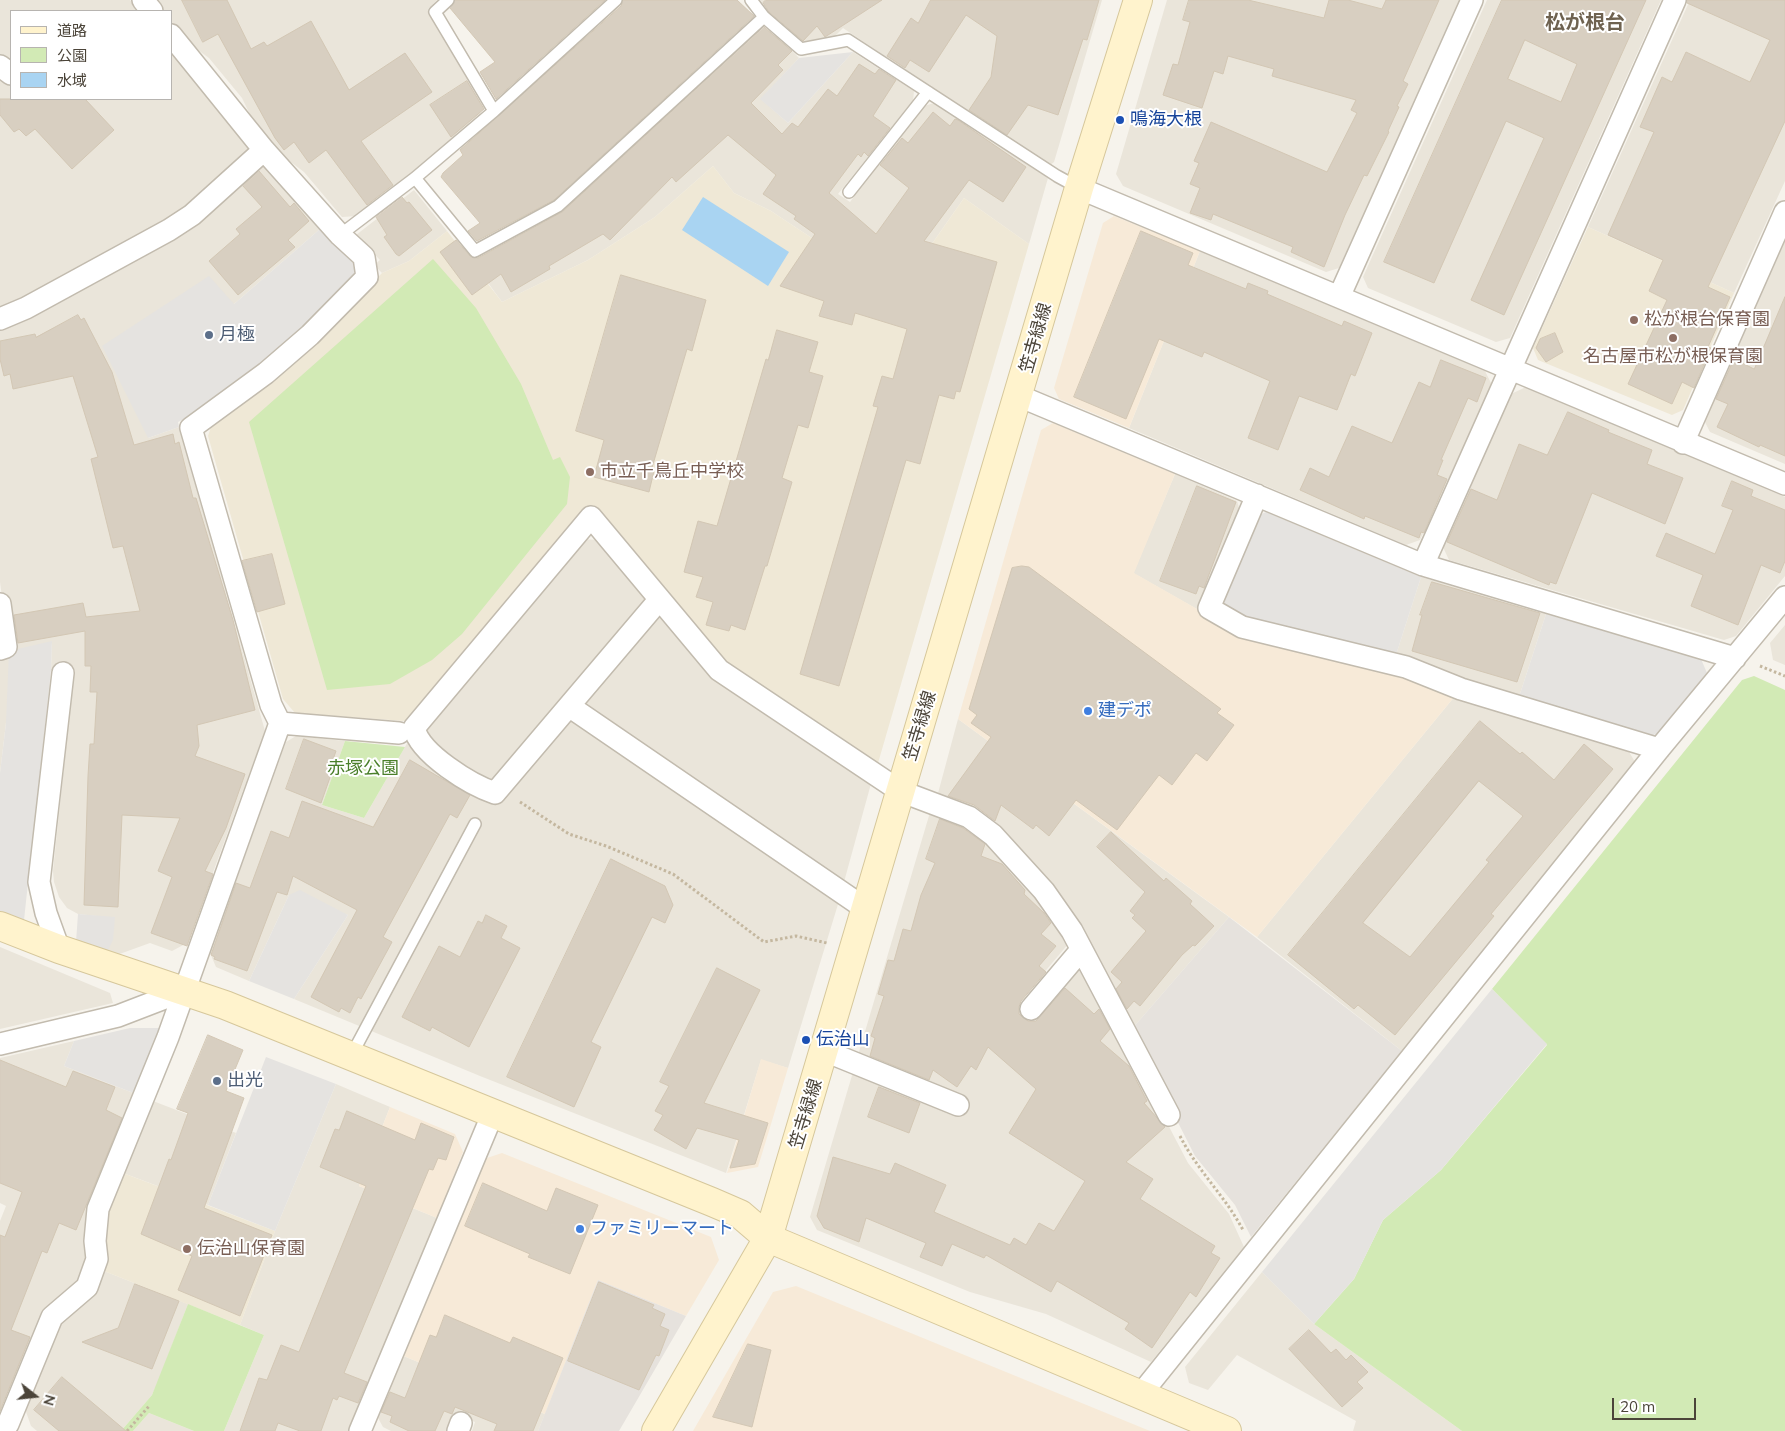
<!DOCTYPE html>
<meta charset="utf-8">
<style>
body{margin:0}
#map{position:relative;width:1785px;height:1431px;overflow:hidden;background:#f6f3ec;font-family:Mulish,"Noto Sans JP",sans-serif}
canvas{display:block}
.legend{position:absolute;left:10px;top:10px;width:162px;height:90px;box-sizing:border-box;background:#fff;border:1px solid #b7b4b0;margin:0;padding:6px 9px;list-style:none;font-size:15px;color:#4b4439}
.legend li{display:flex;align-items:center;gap:10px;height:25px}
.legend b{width:25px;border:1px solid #b7b4b0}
.north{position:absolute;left:10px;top:1371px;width:50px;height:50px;-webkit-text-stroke:4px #fff;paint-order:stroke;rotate:106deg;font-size:14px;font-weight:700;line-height:20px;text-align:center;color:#4b4439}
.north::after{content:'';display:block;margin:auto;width:18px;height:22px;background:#4b4439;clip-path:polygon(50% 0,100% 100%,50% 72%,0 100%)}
.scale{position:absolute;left:1612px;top:1398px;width:84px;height:22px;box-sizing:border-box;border:2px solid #4b4439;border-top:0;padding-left:6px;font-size:15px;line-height:18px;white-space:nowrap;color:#4b4439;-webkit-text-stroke:4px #fff;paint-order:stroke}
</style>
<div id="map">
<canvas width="1785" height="1431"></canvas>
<ul class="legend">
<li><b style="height:6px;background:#fff3cd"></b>道路</li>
<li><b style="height:14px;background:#d2eab5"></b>公園</li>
<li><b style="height:14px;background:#a9d4f2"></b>水域</li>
</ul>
<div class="north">N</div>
<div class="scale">20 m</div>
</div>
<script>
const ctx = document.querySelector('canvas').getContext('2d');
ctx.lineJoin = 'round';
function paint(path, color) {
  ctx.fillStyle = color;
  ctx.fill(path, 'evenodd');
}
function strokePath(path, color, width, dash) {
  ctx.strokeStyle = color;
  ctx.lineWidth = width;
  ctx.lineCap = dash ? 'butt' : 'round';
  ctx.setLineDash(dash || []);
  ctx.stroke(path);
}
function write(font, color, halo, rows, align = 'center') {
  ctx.font = font + ' Mulish,"Noto Sans JP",sans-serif';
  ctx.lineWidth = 4;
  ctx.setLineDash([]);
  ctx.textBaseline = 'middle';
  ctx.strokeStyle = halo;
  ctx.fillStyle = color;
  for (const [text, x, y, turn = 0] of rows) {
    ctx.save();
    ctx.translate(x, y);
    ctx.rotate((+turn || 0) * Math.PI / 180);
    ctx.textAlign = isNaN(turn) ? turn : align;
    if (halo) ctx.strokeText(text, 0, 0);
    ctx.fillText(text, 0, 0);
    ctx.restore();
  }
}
paint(new Path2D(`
 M0,0H130L139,11H11V67L0,58Z
 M154,0H437L428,9L482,105L479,119L357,216L342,217L304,172L279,153L259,133L242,98L209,58L187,42L171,22V11H163Z
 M760,0H1102L1054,162L1049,166L843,28L833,38L802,43Z
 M1167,0H1460L1339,268L1326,272L1123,186L1116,174Z
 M1487,0H1661L1510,338L1496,342L1368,288L1363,277Z
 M1690,0H1785V181L1734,293L1588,227Z
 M760,31L777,35L799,58L761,99L788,123L853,52L914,91L913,101L838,194L850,202L921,107L934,103L1048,178L1029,244L964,198L908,278L857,268L771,211L734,193L713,166L655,217L588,260L502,302L475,265L563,211Z
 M171,52L253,153L197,204L0,312V73L11,82V99H171Z
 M260,161L320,229L234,304L148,438L179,427L265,731L187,943L172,951L150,943L114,956L106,954L114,918L78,914L67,908L59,897L54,882L53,871L74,671L51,670L52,642L6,723L0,773V653L9,650L0,582V325Z
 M414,190L447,231L409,261L382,273L374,265L380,260L356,235Z
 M1785,241V464L1710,432L1704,420Z
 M1200,251L1485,371L1492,385L1420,540L1406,545L1129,428Z
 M1526,387L1785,497V576L1736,636L1724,640L1449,560L1443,547L1511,394Z
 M1175,474L1237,501L1241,514L1202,612L1133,573Z
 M583,539L597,540L647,597L646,605L491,789L452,765L422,730Z
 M1421,577L1546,614L1518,700L1395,658Z
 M661,614L872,780L844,882L579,701Z
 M1785,625V665L1773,660L1770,643Z
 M1455,696L1625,745L1635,762L1402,1051L1257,937Z
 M569,715L839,901L788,1068L761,1060L726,1173L480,1076L294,999L348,915L289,895L249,981L216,967L210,953L286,742L296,736L345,741L322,805L364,818L409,740L497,798Z
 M958,719L1229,917L1131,1030L1079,928L937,797Z
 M931,809L966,822L1040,895L1069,943L1015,1007L1035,1024L1083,965L1085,966L1188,1163L1229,1214L1244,1247L1151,1362L1046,1314L970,1292L817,1230L810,1217Z
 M0,947L110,993L113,1003L0,1029Z
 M74,1041L64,1066L136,1094L83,1272L76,1283L43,1313L9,1391L0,1394V1221L6,1206L0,1203V1058Z
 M336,1084L390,1107L359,1186L437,1218L349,1431H224L264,1335L240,1325L275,1231Z
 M153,1101L236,1133L208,1205L123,1173Z
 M104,1271L188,1304L158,1382L152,1395L121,1431H37L31,1426L24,1406L60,1322L92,1295L102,1279Z
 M1262,1272L1314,1324L1462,1431H1353L1356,1421L1237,1355L1208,1390L1189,1383L1185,1367Z
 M401,1355L545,1414L538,1431H472L475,1422L456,1415L449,1431H391L383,1427L377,1416Z
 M149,1413L194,1431H133Z`), '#eae5da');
paint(new Path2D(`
 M1114,216L1200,251L1129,428L1059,399L1054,388L1103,223Z
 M1053,423L1175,474L1134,573L1241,634L1404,672L1455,696L1257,937L958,719L1041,430Z
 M761,1059L788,1068L758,1167L727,1173Z
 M390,1107L455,1134L463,1152L437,1218L359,1186Z
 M502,1153L711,1237L719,1260L686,1316L598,1280L545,1414L401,1355L484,1159Z
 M796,1286L1150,1431H693L773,1292Z`), '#f7ead8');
paint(new Path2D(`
 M1229,917L1402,1051L1251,1237L1235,1205L1195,1156L1131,1030Z
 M598,1280L686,1316L619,1431H538Z`), '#e6e2dd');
paint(new Path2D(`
 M713,166L734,193L771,211L857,268L908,278L964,198L1029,244L876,770L722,661L593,509L413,720L404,721L295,713L283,699L208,436L212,424L316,340L382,273L409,261L447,231L502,302L588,260L655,217Z
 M1588,227L1734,293L1683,410L1672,415L1538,360L1533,348Z
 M123,1173L275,1231L240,1325L104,1271L108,1212Z`), '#efe8d6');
paint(new Path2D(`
 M433,259L476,308L521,384L553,460L560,457L570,477L567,504L462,634L432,660L390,684L327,690L249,422Z
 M1754,676L1785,690V1431H1462L1314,1324L1354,1279L1383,1220L1441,1170L1547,1045L1492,989L1742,680Z
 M345,741L405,747L364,818L322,805Z
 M188,1304L264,1335L224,1431H194L149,1413L133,1431H121L152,1395Z`), '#d2eab5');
paint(new Path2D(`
 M853,52L788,123L760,99L799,58Z
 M320,229L353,263L356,278L312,324L205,408L178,422L179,427L148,438L102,346L209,276L234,304Z
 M1266,512L1421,577L1395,658L1224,613L1219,597L1253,518Z
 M1546,614L1701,659L1707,673L1659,733L1645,738L1518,700Z
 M52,641L51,670L24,920L0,911V773L6,723L9,651Z
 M300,890L348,915L294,999L249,981L289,895Z
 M78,914L115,917L113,940L106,954L76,942Z
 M1492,989L1547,1044L1441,1170L1383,1220L1354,1279L1314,1324L1262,1272Z
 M130,1028H162L136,1094L64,1066L74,1041Z
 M266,1057L336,1084L275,1231L208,1205Z`), '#e5e3e0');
paint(new Path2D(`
 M703,197L789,252L768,286L682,230Z`), '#a9d4f2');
const building = new Path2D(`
 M182,0H227L251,49L264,42L267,46L311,21L349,90L405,53L432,92L361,141L393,185L367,205L326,150L309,163L294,142L284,150L275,138L218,34L203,42Z
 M455,0H605L496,99L480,72L495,62L450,8Z
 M623,0H737L754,16L554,200L477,241L468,231L480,223L441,177L443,173L463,155L460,150L621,6Z
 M766,0H882L825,37L817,26L803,41L769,12L763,3Z
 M931,0H1099L1087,40L1083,39L1058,115L1028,105L1007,135L969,110L991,77L997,36L966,15L929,72L910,60L905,68L887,56L911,18L918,23Z
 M1189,0H1248L1324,18L1329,0H1348L1382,9L1386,0H1439L1403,81L1408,84L1397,106L1399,107L1388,131L1389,132L1367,176L1364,175L1345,215L1324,267L1291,252L1293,247L1213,214L1211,220L1190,213L1200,188L1190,184L1199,163L1194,161L1211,122L1327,172L1357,113L1351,110L1356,100L1272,76L1274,69L1228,56L1223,74L1214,71L1202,108L1163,95L1173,64L1178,65L1190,22L1183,20Z
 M1502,0H1646L1504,315L1471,300L1544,138L1506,121L1434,283L1384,262ZM1525,40L1577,64L1561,102L1508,79Z
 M1687,0H1785V121L1708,287L1730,297L1708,347L1711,348L1694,388L1682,382L1672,404L1628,384L1667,300L1649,291L1663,260L1608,235L1654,132L1640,127L1662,77L1672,82L1686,52L1750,82L1770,40L1687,3Z
 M764,27L792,51L778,65L783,70L751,103L782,134L792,123L798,127L828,89L837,96L859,64L875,74L879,69L896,80L873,116L890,128L868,156L864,152L861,157L858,154L829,193L876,234L909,188L880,165L902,138L908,143L933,112L950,126L955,119L958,120L1026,167L1003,202L969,180L924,241L997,262L960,392L956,391L954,399L939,395L920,464L906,460L839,686L800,674L878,407L873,406L882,376L893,379L907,329L855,313L852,325L819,316L824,301L780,286L815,234L794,219L796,216L763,194L776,175L728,135L676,182L672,177L610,240L603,234L549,266L550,269L511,292L501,274L472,295L440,252L456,240L470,256L478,258L562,212Z
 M467,81L484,109L451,137L430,105Z
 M0,99H85L114,130L72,169L35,129L26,136L19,129L14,132L0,115Z
 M259,171L290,207L294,203L309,221L288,240L295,247L238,295L209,261L240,234L236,229L262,207L243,186Z
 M402,197L407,203L409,202L432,230L399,256L396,254L384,237L387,235L376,217Z
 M1141,231L1193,253L1188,265L1246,289L1248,283L1268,291L1267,294L1342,326L1344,321L1372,333L1355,376L1351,374L1337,410L1299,396L1278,450L1248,438L1270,381L1204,352L1202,357L1159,339L1126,419L1074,397Z
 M621,275L706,300L692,351L687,349L651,471H654L649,492L594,477L604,440L576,431Z
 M1785,297V456L1760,445L1759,447L1717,427L1728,404L1716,399L1734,359L1754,369Z
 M78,315L81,320L84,318L112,372L134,445L173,434L175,444L179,442L193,498H196L233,620L255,710L197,725L199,746L195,756L245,774L226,828L205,871L213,874L187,946L151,933L172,877L158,871L180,818L122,815L118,907L84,905L88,776L90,744H94L97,692H90L91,666H85V631L18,643L14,615L83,603L86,617L140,611L123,546L113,548L91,459L98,457L73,376L13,389L10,374L4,376L0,359V341L35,334L36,337Z
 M777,330L818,342L809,372L823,376L808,428L798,425L782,478L792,482L767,566H765L745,630L731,625L729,631L706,625L713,602L696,597L703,577L684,572L698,521L717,526L766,359L768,360Z
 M1555,333L1563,352L1546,362L1536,348L1540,339Z
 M1441,360L1486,378L1477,402L1468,398L1441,460H1443L1437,475L1447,479L1424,533L1421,532L1419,538L1365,516L1364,519L1300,490L1310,468L1329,477L1352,426L1392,443L1419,382L1430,387Z
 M1568,412L1609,430L1608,432L1652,450L1647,464L1683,478L1665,524L1592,493L1556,584L1550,582L1549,585L1447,542L1471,489L1497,500L1519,444L1547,455Z
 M1732,481L1753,490L1751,496L1785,510V561L1780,573L1761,565L1738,625L1691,606L1703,575L1656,556L1666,533L1715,554L1733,510L1722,506Z
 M1197,486L1236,502L1204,588L1199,586L1196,594L1160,581Z
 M272,554L285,604L257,612L242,561Z
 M1022,566L1029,567L1221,709L1217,713L1234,725L1207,761L1196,753L1172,785L1159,775L1117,830L1076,800L1049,836L1036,825L1033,829L1001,805L995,821L974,805L948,796L991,737L971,723L977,715L969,709L1012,568Z
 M1432,582L1540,613L1517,682L1412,651L1422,615H1420Z
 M1480,721L1520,754L1522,752L1554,780L1584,744L1613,769L1491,914L1494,916L1395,1035L1358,1005L1354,1009L1288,955ZM1479,781L1523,816L1486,860L1489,862L1410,957L1363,923Z
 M304,739L336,751L331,765L334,766L321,803L286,789Z
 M410,760L470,795L457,818L450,814L383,937L392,942L361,999L358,997L350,1013L341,1008L339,1012L311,997L357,910L293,876L287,895L277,892L247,971L214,959L215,957L211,955L236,883L250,888L271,831L289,838L302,801L373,827Z
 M940,819L963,828L985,844L981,856L1002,864L1025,890L1024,894L1044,913L1051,923L1041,934L1056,946L1039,966L1046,972L1021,1001L1019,1007V1014L1028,1021H1036L1065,988L1094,1014L1099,1009L1110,1029L1100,1041L1129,1066L1147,1101L1144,1103L1165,1127L1126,1162L1153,1179L1140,1199L1215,1246L1211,1253L1220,1258L1196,1297L1190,1292L1152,1348L1125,1329L1129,1323L1057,1281L1051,1292L986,1255L984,1258L952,1244L942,1266L920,1257L926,1243L866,1218L859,1242L824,1228L817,1216L833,1157L890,1174L895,1163L946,1185L934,1212L1010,1245L1014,1238L1026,1245L1039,1223L1054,1231L1085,1181L1009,1133L1036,1089L988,1047L976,1070L971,1066L957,1087L933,1070L929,1080L870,1056L875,1038L871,1036L884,996L878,994L888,960L894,961L903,929L911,931L921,895L935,863L926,859Z
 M1111,832L1164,881L1166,878L1192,901L1190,904L1214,926L1195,946L1193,945L1182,955L1140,1006L1134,1001L1127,1009L1116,989L1122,982L1111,972L1146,931L1132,918L1135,915L1130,911L1145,892L1097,847Z
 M611,859L665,886L673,905L665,923L652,917L591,1042L601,1047L574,1107L507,1077Z
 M486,915L507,926L501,938L520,948L469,1047L432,1027L430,1031L402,1017L439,946L460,957L478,921L482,923Z
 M717,968L760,990L704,1103L768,1123L755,1164L730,1168L739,1140L697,1128L686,1149L654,1130L663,1115L655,1111L669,1086L660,1082Z
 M208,1035L243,1050L226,1091L244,1098L204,1208L272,1235L240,1316L178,1290L192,1256L141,1234L169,1159L171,1160L188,1113L177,1109Z
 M0,1060L66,1087L73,1071L115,1087L106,1110L122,1118L76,1230L59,1223L47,1253L42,1251L11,1330L30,1337L0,1411V1235L5,1237L22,1192L0,1183Z
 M879,1087L920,1103L909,1133L868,1117Z
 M347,1111L415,1140L421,1123L454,1137L446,1160L438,1158L433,1170L429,1169L344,1373L367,1382L358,1403L339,1396L337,1400L333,1398L321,1431H300L278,1423L275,1431H240L259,1378L267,1380L281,1345L299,1352L366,1186L320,1167L335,1129L339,1130Z
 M483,1183L547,1211L556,1188L598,1205L570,1274L528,1257L530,1254L465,1226Z
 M599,1282L654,1305L652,1308L665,1314L660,1326L669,1330L659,1356L656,1355L639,1390L568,1361Z
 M135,1284L179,1301L152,1369L82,1342L118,1328Z
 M445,1315L510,1343L513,1337L563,1358L533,1431H494L497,1424L455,1407L452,1414L444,1411L435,1431H409L390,1422L392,1416L381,1412L390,1392L405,1398L430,1335L436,1337Z
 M1309,1330L1331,1353L1336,1349L1346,1360L1351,1355L1368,1372L1357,1382L1363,1388L1342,1407L1289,1349Z
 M748,1344L771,1350L752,1427L713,1417Z
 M62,1377L126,1431H59L34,1410Z`);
paint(building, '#d8cfc1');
strokePath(building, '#d3c7b4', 1);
const lane = new Path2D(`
 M448,0L435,12L494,111
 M764,17L801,49L848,40L1057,176L1079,188
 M415,178L475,251L558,206L764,17L751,0
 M849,192L928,92
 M340,235L415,178L494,111L616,0
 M351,1056L475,824`);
const street = new Path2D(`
 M143,0L152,11
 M171,35L264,150L340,235L364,257L367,277L310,335L266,373L191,428L271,705L280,723L399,733
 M0,66L11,74
 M1079,188L1785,484
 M1339,297L1472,0
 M0,319L26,308L169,230L192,215L264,150
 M1019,396L1423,565L1735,658
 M1683,443L1785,212
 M1257,495L1209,608L1242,627L1406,667L1461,689L1659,749
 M1423,565L1675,0
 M659,600L495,793C471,785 420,754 414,728L591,517L719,670L900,791L969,817L993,835L1044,891L1072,931L1169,1115
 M0,604L6,647L0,649
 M569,706L866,909
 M59,949L46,913L39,882L63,673
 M1031,1009L1081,950
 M0,1044L118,1016L183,991
 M825,1051L958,1105
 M1141,1394L1659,749L1785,597
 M8,1424L52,1317L87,1287L97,1259L95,1241L98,1209L168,1037L280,723
 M360,1431L493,1113
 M458,1431L461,1423`);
const secondary = new Path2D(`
 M0,926L59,949L225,1005L712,1202L740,1214L768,1238L1227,1431
 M656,1431L768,1238L1079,188L1138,0`);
strokePath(lane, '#c2bbae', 14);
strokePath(street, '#c2bbae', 24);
strokePath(secondary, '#d6c79b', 30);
strokePath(new Path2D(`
 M1760,666L1785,676
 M520,802L569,834L606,846L673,874L764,942L796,936L827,943
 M1180,1136C1197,1170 1225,1196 1243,1230
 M127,1431L150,1405`), '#c4b79f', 3, [2.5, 2.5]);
strokePath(lane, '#fff', 11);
strokePath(street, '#fff', 21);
strokePath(secondary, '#fff3cd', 28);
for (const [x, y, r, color] of [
 [1120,120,5,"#1a4fb4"],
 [1634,320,5,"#8d6e63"],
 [209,335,5,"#5c6f8a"],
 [1673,338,5,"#8d6e63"],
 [590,472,5,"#8d6e63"],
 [1088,711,5,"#3f7fe0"],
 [806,1040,5,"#1a4fb4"],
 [217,1081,5,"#5c6f8a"],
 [580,1229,5,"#3f7fe0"],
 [187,1249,5,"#8d6e63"]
]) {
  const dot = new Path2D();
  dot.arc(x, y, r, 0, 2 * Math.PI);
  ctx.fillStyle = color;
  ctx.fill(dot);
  strokePath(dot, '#fff', 2);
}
write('18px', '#164399', '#fff', [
 ["鳴海大根",1130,120],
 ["伝治山",816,1040]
], 'left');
write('18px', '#785e54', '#fff', [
 ["松が根台保育園",1644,320],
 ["名古屋市松が根保育園",1673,357,"center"],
 ["市立千鳥丘中学校",600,472],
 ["伝治山保育園",197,1249]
], 'left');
write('18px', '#4e5e75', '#fff', [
 ["月極",219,335],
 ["出光",227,1081]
], 'left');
write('18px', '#4b4439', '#fff', [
 ["笠寺緑線",1036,338,-74],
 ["笠寺緑線",920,726,-73],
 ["笠寺緑線",806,1114,-73]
]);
write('18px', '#366cbe', '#fff', [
 ["建デポ",1098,711],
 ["ファミリーマート",590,1229]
], 'left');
write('18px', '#4a7f2a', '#fff', [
 ["赤塚公園",363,769]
]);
write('bold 20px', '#6e6250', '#fff', [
 ["松が根台",1585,23]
]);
</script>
